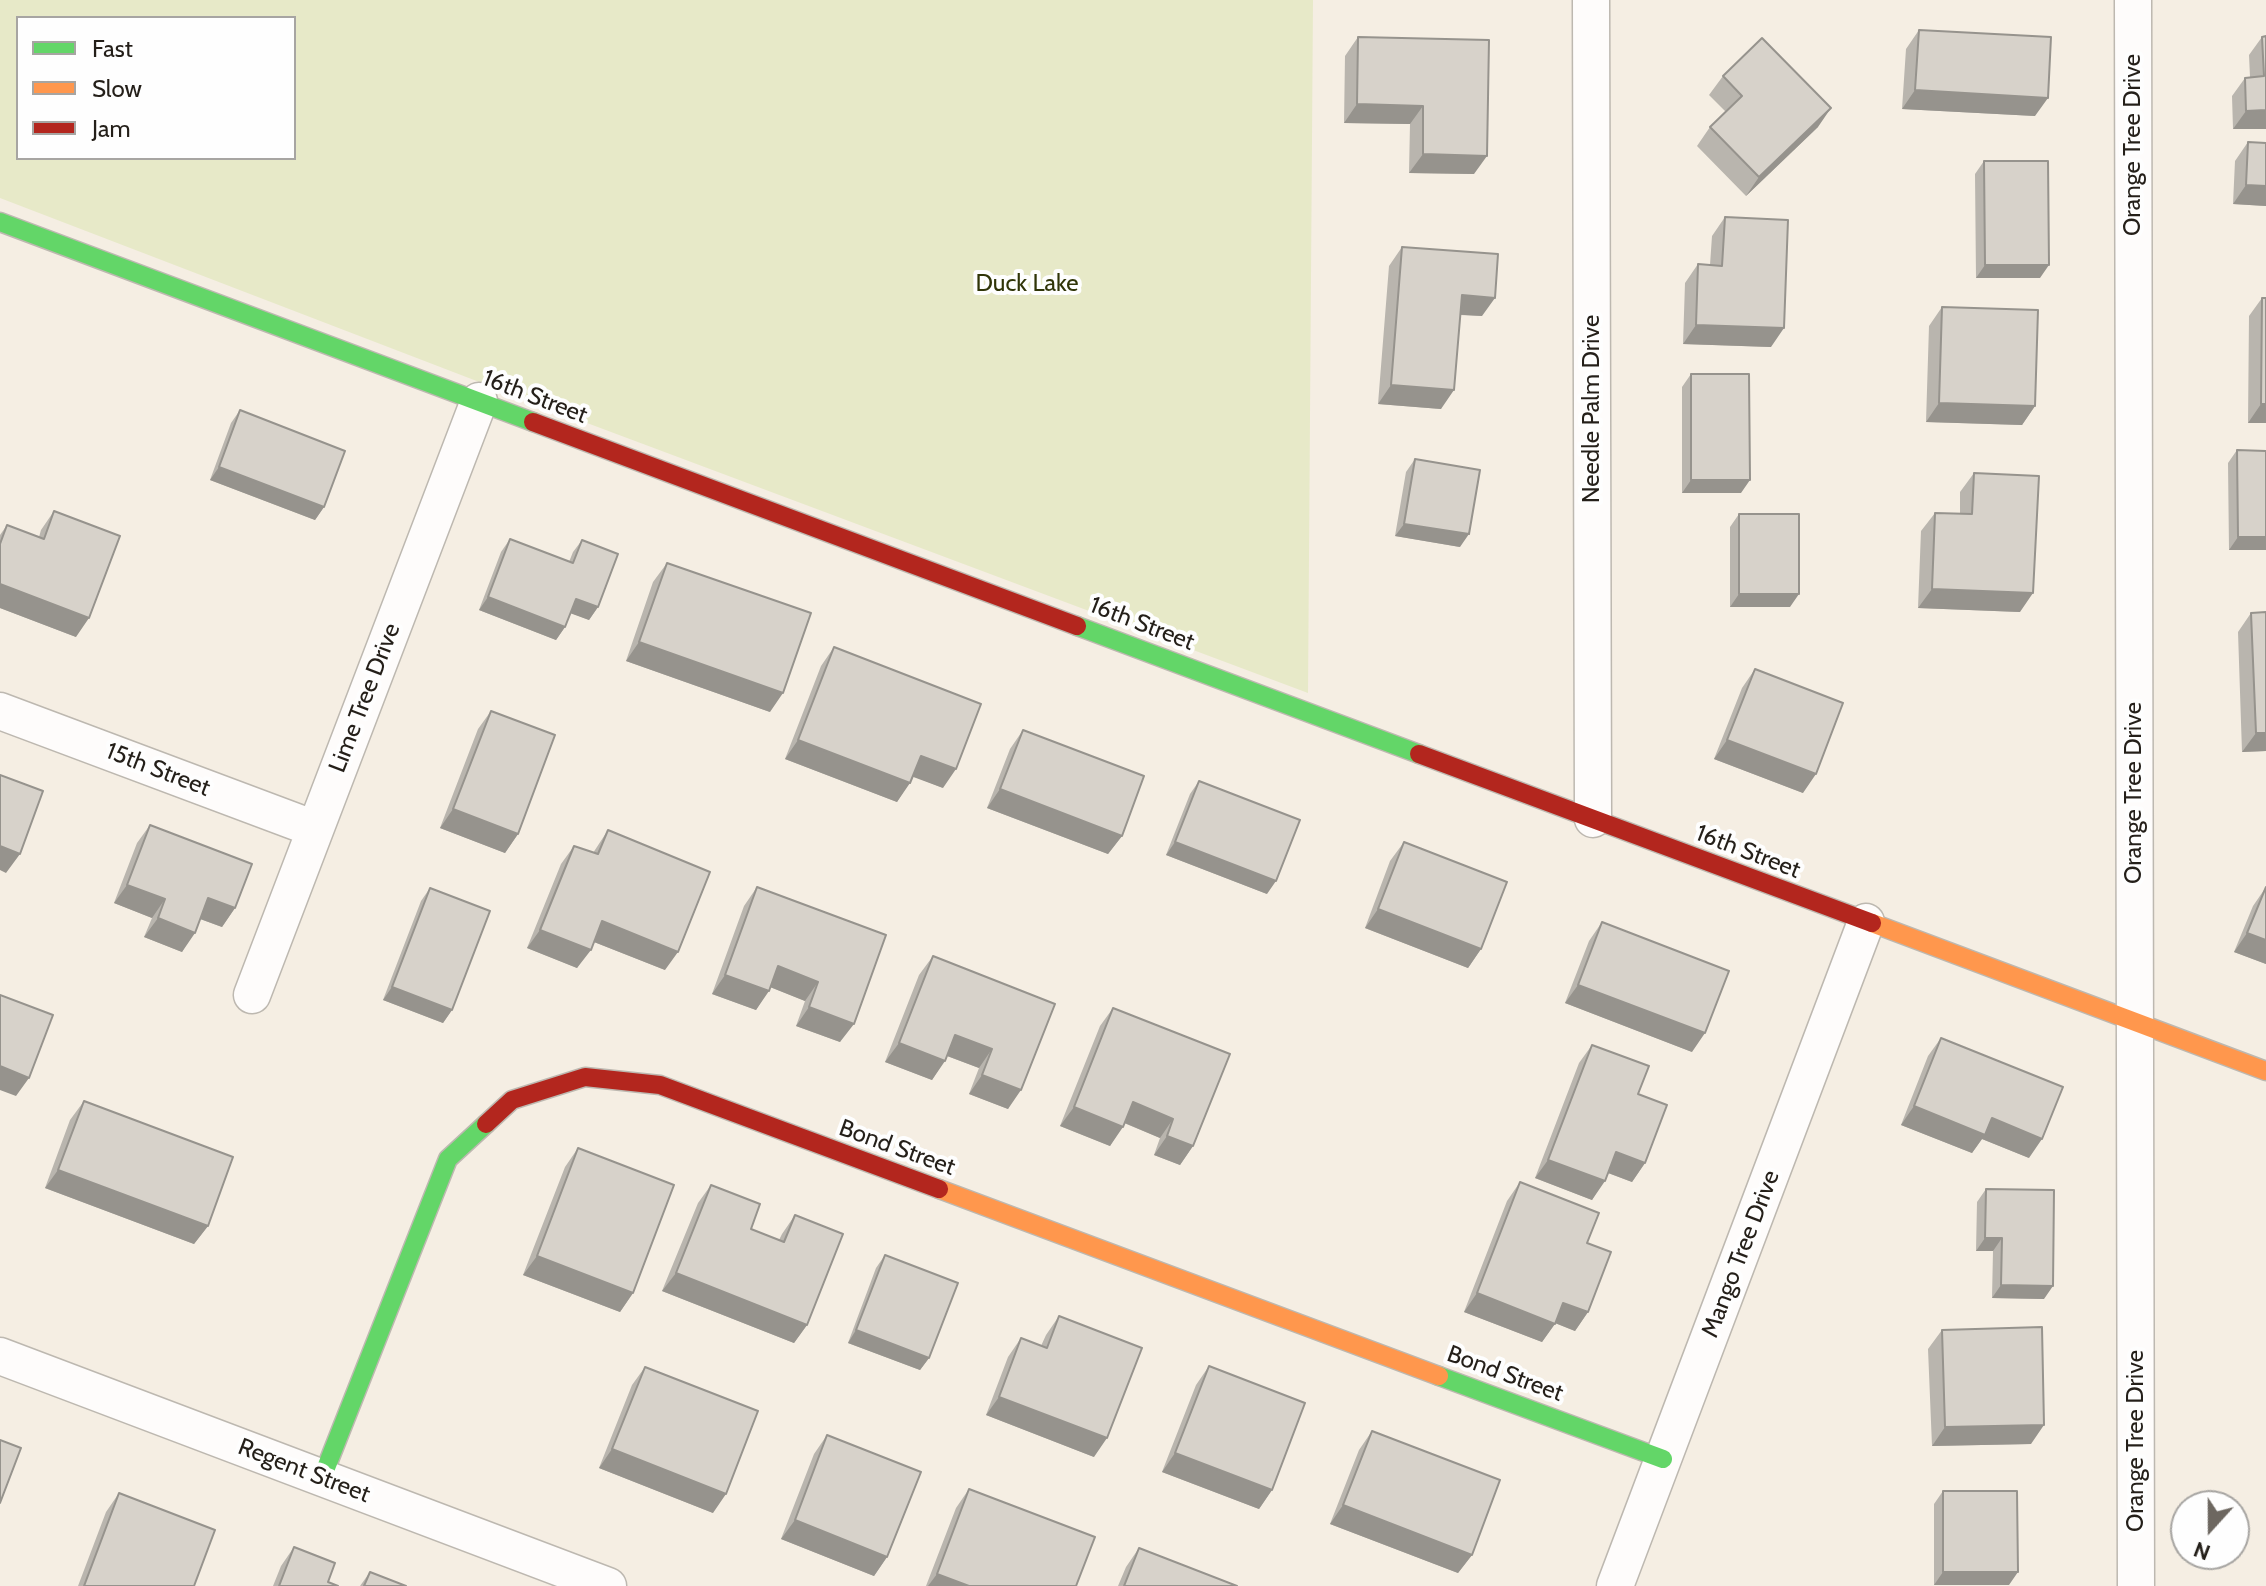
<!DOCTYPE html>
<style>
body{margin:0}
#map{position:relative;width:2266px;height:1586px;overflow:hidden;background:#f5eee3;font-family:Cabin,sans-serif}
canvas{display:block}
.legend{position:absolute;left:16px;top:16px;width:280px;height:144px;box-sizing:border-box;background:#fefefe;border:2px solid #a7a5a2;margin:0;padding:10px 14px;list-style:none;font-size:24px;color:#241f19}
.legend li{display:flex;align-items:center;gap:16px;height:40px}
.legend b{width:40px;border:2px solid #a7a5a2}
.north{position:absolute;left:2170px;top:1490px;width:80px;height:80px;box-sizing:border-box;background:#fefefe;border:2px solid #a7a5a2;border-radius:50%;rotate:201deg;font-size:22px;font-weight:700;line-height:32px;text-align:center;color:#241f19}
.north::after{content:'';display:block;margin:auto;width:28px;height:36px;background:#6d6760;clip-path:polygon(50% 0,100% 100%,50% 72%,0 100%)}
</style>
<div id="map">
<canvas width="2266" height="1586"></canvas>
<ul class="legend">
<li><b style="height:10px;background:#63d668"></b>Fast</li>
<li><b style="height:10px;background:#ff974d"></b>Slow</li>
<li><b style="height:10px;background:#b3261e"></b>Jam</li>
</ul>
<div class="north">N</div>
</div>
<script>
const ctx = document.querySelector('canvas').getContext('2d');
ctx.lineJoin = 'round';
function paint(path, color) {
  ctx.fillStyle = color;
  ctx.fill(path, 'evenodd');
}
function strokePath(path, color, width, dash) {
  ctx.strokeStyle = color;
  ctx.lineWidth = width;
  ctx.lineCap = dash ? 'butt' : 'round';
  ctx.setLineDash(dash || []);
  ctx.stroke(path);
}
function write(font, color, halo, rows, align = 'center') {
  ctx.font = font + ' Cabin,sans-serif';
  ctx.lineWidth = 8;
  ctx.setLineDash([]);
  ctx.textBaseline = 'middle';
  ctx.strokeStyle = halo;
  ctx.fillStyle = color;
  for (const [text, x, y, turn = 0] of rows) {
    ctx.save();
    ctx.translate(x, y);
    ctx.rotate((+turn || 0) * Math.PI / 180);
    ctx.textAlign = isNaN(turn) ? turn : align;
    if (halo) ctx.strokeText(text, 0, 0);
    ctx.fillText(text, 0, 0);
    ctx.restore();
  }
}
paint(new Path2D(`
 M0,0H1313L1308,693L547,408L0,198ZM18,18H294V158H18Z`), '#e7e9c8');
const street = new Path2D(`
 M1591,0L1593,819
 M2133,0L2136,1586
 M0,711L315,829
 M252,995L479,401
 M0,1356L608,1586
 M1615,1586L1866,922`);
const fast = new Path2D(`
 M0,222L533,422
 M1077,626L1419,754
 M1439,1376L1663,1459
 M322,1478L448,1159L486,1124`);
const slow = new Path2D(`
 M1872,923L2266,1071
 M939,1189L1439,1376`);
const jam = new Path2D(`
 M533,422L1077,626
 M1419,754L1872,923
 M486,1124L512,1100L585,1077L660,1085L939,1189`);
strokePath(street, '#bdb8b0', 39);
strokePath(fast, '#bdb8b0', 21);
strokePath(slow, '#bdb8b0', 21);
strokePath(jam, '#bdb8b0', 21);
strokePath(street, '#fefcfb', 36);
strokePath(fast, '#63d668', 18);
strokePath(slow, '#ff974d', 18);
strokePath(jam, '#b3261e', 18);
paint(new Path2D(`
 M1919,30L2035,116L1902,109L1906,49Z
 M2266,36V129H2233L2232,96L2245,78L2250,77L2249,55L2262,37Z
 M1358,37L1489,40L1474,174L1409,173L1410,124L1344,123L1345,56Z
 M1723,76L1818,127L1746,196L1697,146L1710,127L1726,112L1709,95Z
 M2248,142L2266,143V206L2233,204L2235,161Z
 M1984,161L2040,278H1976L1975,174Z
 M1725,217L1771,347L1683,344L1685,283L1698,264L1710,265L1712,236Z
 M1402,247L1482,316L1460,315L1441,409L1378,404L1389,266Z
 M2262,298H2266V423H2248L2249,316Z
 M1942,307L2035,406L2022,425L1926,422L1929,326Z
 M1691,374L1741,493H1682V387Z
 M240,410L324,507L315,520L210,480L231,423Z
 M2237,450L2266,451V550H2229L2228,463Z
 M1415,459L1460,547L1395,536L1406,472Z
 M1974,473L2020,612L1918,608L1921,531L1935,513L1960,514V492Z
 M54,511L76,637L0,608V535L7,525L39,537L41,530Z
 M1739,514L1790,607H1730V527Z
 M510,539L569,562L573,552L582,540L598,607L589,620L571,613L565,627L556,640L479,610L501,552Z
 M667,563L770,712L626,661L653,582Z
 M2251,613L2266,751L2242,752L2238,632Z
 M834,647L943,788L913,776L897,802L785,759L821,666Z
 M1755,669L1803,793L1714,759L1742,688Z
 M491,711L518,834L505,853L440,828L478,729Z
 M1023,730L1122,836L1108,854L987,808L1010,749Z
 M1199,781L1267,894L1166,855L1190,794Z
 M150,825L235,908L222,927L200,919L182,952L144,937L152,918L114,903L137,843Z
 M608,830L665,970L594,942L577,968L527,948L561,864L574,846L593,853Z
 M1404,842L1481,949L1468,968L1365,928L1390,861Z
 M757,887L886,935L840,1042L796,1026L805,1001L770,987L756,1010L712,994L744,906Z
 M2266,887V964L2234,952L2253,906Z
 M430,888L452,1010L443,1023L383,1000L421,901Z
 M1602,922L1692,1052L1565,1003L1589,941Z
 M933,956L1055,1004L1008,1109L969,1094L979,1068L947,1056L932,1080L885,1062L919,975Z
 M1113,1008L1193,1146L1180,1165L1154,1155L1160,1138L1124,1123L1110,1146L1060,1126L1100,1026Z
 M1941,1038L2029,1158L1982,1139L1972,1153L1901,1125L1928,1056Z
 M1592,1045L1638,1094L1645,1163L1632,1182L1608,1173L1592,1200L1535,1178L1579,1063Z
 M84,1101L208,1226L194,1244L45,1188L70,1120Z
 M578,1148L633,1293L620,1312L523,1275L565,1167Z
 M1520,1182L1587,1243L1588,1312L1575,1331L1555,1323L1542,1342L1464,1312L1507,1201Z
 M711,1185L751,1229L779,1240L782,1234L795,1215L807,1325L794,1343L662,1291L698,1203Z
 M1986,1189L2044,1299L1992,1298L1993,1251H1976L1977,1202Z
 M885,1255L929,1358L920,1370L848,1343L876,1268Z
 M1059,1316L1094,1457L986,1415L1008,1357L1021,1338L1041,1346L1046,1335Z
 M1942,1330L2031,1444L1932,1446L1928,1349Z
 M1209,1366L1272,1490L1259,1509L1162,1472L1196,1385Z
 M645,1367L713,1513L599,1468L632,1385Z
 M1372,1431L1472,1555L1458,1573L1330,1524L1359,1450Z
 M827,1435L887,1557L874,1576L781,1539L814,1454Z
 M969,1489L1076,1586H926L956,1508Z
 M1943,1491L2009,1585H1934V1504Z
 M119,1493L194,1586H78L106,1512Z
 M294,1547L328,1582L338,1586H273L281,1566Z
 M1139,1548L1237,1586H1118L1126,1567Z
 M370,1572L406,1586H360Z`), '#b9b5ae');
paint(new Path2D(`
 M1915,90L2048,98L2035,116L1902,109Z
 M1357,104L1423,106L1410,124L1344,123Z
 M1831,108L1818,127L1746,196L1759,177Z
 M2266,110V129H2233L2246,111Z
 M1423,154L1487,156L1474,174L1409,173Z
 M2246,185L2266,186V206L2233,204Z
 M1985,265H2049L2040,278H1976Z
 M1462,295L1495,298L1482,316L1448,314Z
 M1696,325L1784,328L1771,347L1683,344Z
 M1391,385L1454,390L1441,409L1378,404Z
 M1939,403L2035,406L2022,425L1926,422Z
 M2261,404H2266V423H2248Z
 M219,467L324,507L315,520L210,480Z
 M1691,480H1750L1741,493H1682Z
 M1404,524L1469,534L1460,547L1395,536Z
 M2238,537H2266V550H2229Z
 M0,584L89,618L76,637L0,608Z
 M1932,589L2033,593L2020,612L1918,608Z
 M1739,594H1799L1790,607H1730Z
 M488,597L565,627L556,640L479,610Z
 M576,599L598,607L589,620L567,612Z
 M639,642L783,693L770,712L626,661Z
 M2256,733H2266V751L2242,752Z
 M798,740L910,783L897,802L785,759Z
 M1727,740L1816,774L1803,793L1714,759Z
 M921,756L956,769L943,788L908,775Z
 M1000,789L1122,836L1108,854L987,808Z
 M453,809L518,834L505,853L440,828Z
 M1175,842L1276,881L1267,894L1166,855Z
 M0,846L20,854L6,873L0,870Z
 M127,885L165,899L152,918L114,903Z
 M208,898L235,908L222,927L195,917Z
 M1378,909L1481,949L1468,968L1365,928Z
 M158,918L195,933L182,952L144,937Z
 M602,921L678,952L665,970L589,940Z
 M540,930L591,950L577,968L527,948Z
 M2247,933L2266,940V964L2234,952Z
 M778,966L818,982L805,1001L765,985Z
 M725,975L769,991L756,1010L712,994Z
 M1578,985L1705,1033L1692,1052L1565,1003Z
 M392,987L452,1010L443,1023L383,1000Z
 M809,1007L854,1024L840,1042L796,1026Z
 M955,1035L992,1049L979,1068L942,1054Z
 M899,1043L945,1061L932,1080L885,1062Z
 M0,1066L29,1078L16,1096L0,1090Z
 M982,1075L1021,1090L1008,1109L969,1094Z
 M1133,1102L1173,1119L1160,1138L1120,1121Z
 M1914,1106L1992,1118L2042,1139L2029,1158L1982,1139L1972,1153L1901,1125Z
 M1074,1107L1123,1127L1110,1146L1060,1126Z
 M1167,1136L1193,1146L1180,1165L1154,1155Z
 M1616,1152L1645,1163L1632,1182L1603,1171Z
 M1548,1160L1605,1181L1592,1200L1535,1178Z
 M58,1170L208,1226L194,1244L45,1188Z
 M1985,1238H2002L1993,1251H1976Z
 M537,1256L633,1293L620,1312L523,1275Z
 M676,1273L807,1325L794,1343L662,1291Z
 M2001,1285L2053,1286L2044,1299L1992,1298Z
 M1477,1293L1555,1324L1542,1342L1464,1312Z
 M1563,1303L1588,1312L1575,1331L1550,1321Z
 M856,1330L929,1358L920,1370L848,1343Z
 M999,1397L1107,1438L1094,1457L986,1415Z
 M2044,1425L2031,1444L1932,1446L1945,1427Z
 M612,1449L726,1494L713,1513L599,1468Z
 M1175,1453L1272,1490L1259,1509L1162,1472Z
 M1343,1505L1472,1555L1458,1573L1330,1524Z
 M795,1520L887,1557L874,1576L781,1539Z
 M1943,1572H2018L2009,1585H1934Z
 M937,1574L969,1586H928Z`), '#96938d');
const building = new Path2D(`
 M1919,30L2051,37L2048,98L1915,90Z
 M2266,36V110L2246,111L2245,78L2264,76L2262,37Z
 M1358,37L1489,40L1487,156L1423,154V106L1357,104Z
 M1762,38L1831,108L1759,177L1710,127L1742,96L1723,76Z
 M2248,142L2266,143V186L2246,185Z
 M1984,161H2048L2049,265H1985Z
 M1725,217L1788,220L1784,328L1696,325L1698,264L1722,266Z
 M1402,247L1498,254L1495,298L1462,295L1454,390L1391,385Z
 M2262,298H2266V404H2261Z
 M1942,307L2038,310L2035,406L1939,403Z
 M1691,374H1749L1750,480H1691Z
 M240,410L345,451L324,507L219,467Z
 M2237,450L2266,451V537H2238Z
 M1415,459L1480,470L1469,534L1404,524Z
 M1974,473L2039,476L2033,593L1932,589L1935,513L1972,514Z
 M54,511L120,536L89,618L0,584V544L7,525L44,539Z
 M1739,514H1799V594H1739Z
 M510,539L573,563L582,540L618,554L598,607L576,599L565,627L488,597Z
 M667,563L811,613L783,693L639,642Z
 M2266,612V733H2256L2251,613Z
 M834,647L981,704L956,769L921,756L910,783L798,740Z
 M1755,669L1843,703L1816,774L1727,740Z
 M491,711L555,735L518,834L453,809Z
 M1023,730L1144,776L1122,836L1000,789Z
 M0,775L43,791L20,854L0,846Z
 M1199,781L1300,820L1276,881L1175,842Z
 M150,825L252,864L235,908L208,898L195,933L158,918L165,899L127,885Z
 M608,830L710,872L678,952L602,921L591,950L540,930L574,846L598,854Z
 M1404,842L1507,882L1481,949L1378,909Z
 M757,887L886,935L854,1024L809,1007L818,982L778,966L769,991L725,975Z
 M2266,887V940L2247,933Z
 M430,888L490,911L452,1010L392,987Z
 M1602,922L1729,971L1705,1033L1578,985Z
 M933,956L1055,1004L1021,1090L982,1075L992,1049L955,1035L945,1061L899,1043Z
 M0,995L53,1015L29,1078L0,1066Z
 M1113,1008L1230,1054L1193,1146L1167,1136L1173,1119L1133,1102L1123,1127L1074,1107Z
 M1941,1038L2063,1087L2042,1139L1992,1118L1985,1135L1914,1106Z
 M1592,1045L1649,1066L1638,1094L1667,1105L1645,1163L1616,1152L1605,1181L1548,1160Z
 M84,1101L233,1157L208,1226L58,1170Z
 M578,1148L674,1185L633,1293L537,1256Z
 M1520,1182L1599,1213L1587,1243L1611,1252L1588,1312L1563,1303L1555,1324L1477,1293Z
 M711,1185L760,1204L751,1229L784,1242L795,1215L843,1234L807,1325L676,1273Z
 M1986,1189L2054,1190L2053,1286L2001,1285L2002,1238H1985Z
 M885,1255L958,1283L929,1358L856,1330Z
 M1059,1316L1142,1348L1107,1438L999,1397L1021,1338L1047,1348Z
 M2042,1327L2044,1425L1945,1427L1942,1330Z
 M1209,1366L1305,1403L1272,1490L1175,1453Z
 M645,1367L758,1411L726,1494L612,1449Z
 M1372,1431L1500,1480L1472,1555L1343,1505Z
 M827,1435L921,1472L887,1557L795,1520Z
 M0,1440L21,1448L0,1503Z
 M969,1489L1095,1537L1076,1586H969L937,1574Z
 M1943,1491H2017L2018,1572H1943Z
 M119,1493L215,1530L194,1586H84Z
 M294,1547L335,1563L328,1582L338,1586H279Z
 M1139,1548L1237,1586H1124Z
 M370,1572L406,1586H364Z`);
paint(building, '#d7d2ca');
strokePath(building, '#96938d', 2);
write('24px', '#241f19', '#fefefe', [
 ["Orange Tree Drive",2133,145,-90],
 ["16th Street",535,397,21],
 ["Needle Palm Drive",1592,409,-90],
 ["16th Street",1142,624,21],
 ["Lime Tree Drive",365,698,-69],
 ["15th Street",158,770,21],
 ["Orange Tree Drive",2134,793,-90],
 ["16th Street",1748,852,21],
 ["Bond Street",897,1148,20],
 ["Mango Tree Drive",1741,1254,-69],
 ["Bond Street",1505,1374,20],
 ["Orange Tree Drive",2136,1441,-90],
 ["Regent Street",304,1471,21]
]);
write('24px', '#303508', '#fefefe', [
 ["Duck Lake",1027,284]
]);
</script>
